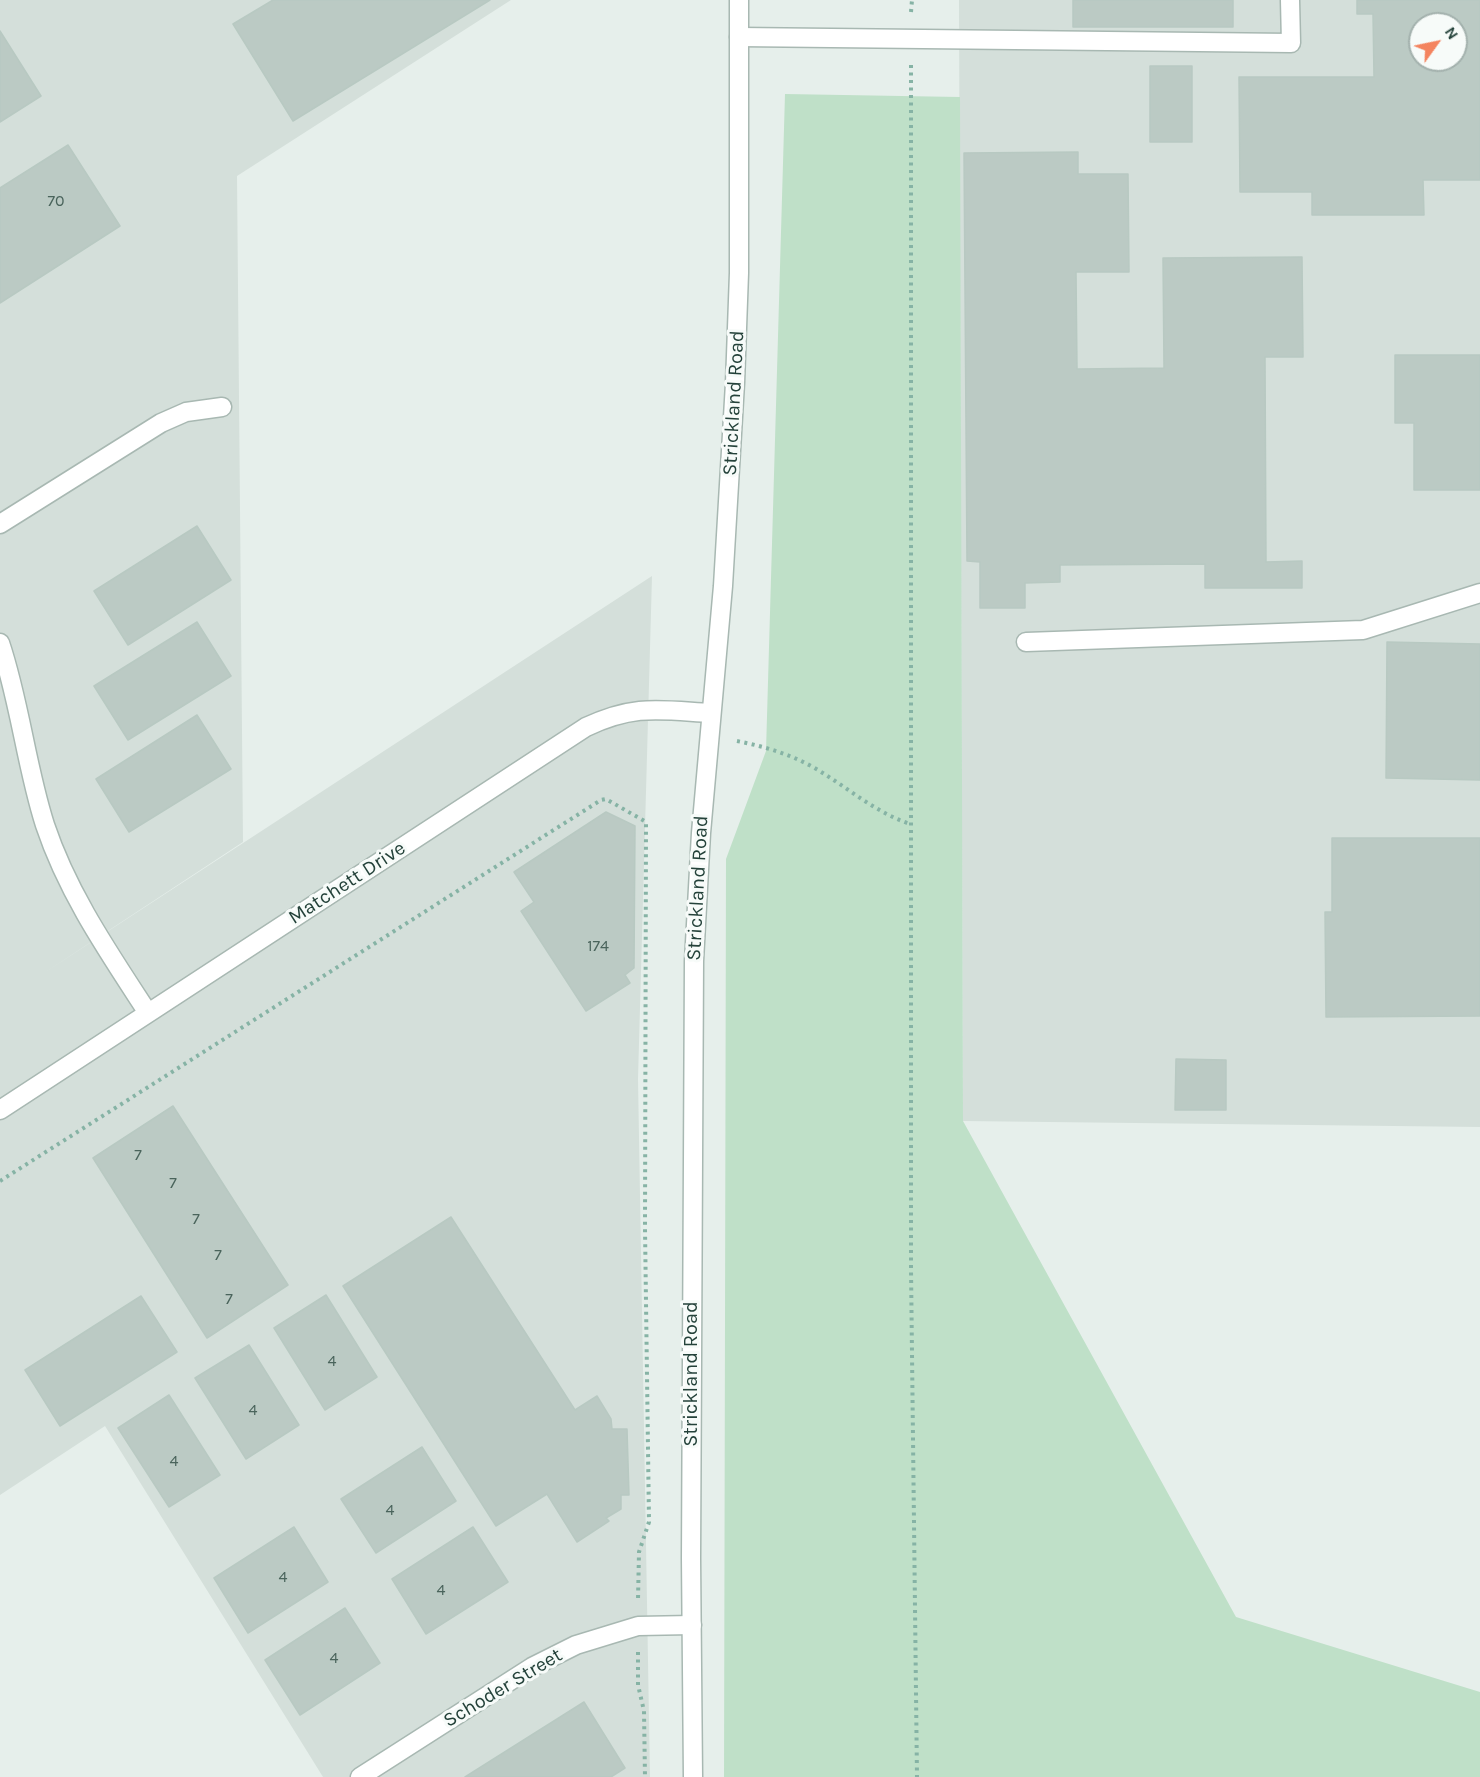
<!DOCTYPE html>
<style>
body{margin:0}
#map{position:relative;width:1480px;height:1777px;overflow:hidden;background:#e6efeb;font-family:Karla,sans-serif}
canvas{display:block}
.north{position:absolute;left:1408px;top:12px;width:60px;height:60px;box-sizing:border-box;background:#f7fbf9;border:2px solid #a3b1ad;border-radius:50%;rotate:57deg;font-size:16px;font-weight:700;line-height:24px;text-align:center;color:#24423a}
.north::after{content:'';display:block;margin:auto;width:21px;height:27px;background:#f4845f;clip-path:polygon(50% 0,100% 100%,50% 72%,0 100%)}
</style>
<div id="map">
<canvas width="1480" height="1777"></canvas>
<div class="north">N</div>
</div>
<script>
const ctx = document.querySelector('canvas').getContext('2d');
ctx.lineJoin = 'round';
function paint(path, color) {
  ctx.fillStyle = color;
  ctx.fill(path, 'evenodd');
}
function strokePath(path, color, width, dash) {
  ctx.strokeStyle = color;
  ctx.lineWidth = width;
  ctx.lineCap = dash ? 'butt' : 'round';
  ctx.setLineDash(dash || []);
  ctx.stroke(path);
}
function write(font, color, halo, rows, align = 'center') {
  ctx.font = font + ' Karla,sans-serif';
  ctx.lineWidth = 6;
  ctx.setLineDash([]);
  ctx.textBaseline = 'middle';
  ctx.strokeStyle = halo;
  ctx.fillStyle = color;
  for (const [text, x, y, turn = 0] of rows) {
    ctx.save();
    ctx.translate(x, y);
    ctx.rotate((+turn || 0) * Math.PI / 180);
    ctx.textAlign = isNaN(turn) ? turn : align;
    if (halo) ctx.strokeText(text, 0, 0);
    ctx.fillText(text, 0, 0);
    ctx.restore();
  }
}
paint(new Path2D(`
 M0,0H511L237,176L243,842L44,973L652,576L638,1079L650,1777H323L105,1426L0,1495Z
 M959,0H1480V1127L963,1121ZM1420,24H1456V60H1420Z`), '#d4dfda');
paint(new Path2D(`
 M785,94L960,97L963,1121L1236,1617L1480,1692V1777H724L726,859L766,751Z`), '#bfe0c8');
const building = new Path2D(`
 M273,0H490L293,121L233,24Z
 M1073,0H1233V27H1073Z
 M1357,0H1480V180H1423L1424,215H1312V192H1240L1239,77H1374L1373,14H1357ZM1420,24H1456V60H1420Z
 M0,31L41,96L0,122Z
 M1150,66H1192V142H1150Z
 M68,145L120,226L0,303V188Z
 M1078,152V174H1128L1129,272H1076L1077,369L1164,368L1163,258L1302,257L1303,357H1265L1266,562L1302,561V588H1205V564L1060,565V582L1025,583V608H980V562L967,561L964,153Z
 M1395,355H1480V490H1414V423H1395Z
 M197,526L231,580L128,645L94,591Z
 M197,622L231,676L128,740L94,686Z
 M1387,642L1480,644V780L1386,778Z
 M197,715L231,769L129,832L96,779Z
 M606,812L635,826L634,968L625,975L630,983L586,1011L521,911L534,902L514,872Z
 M1332,838H1480V1016L1326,1017L1325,912H1332Z
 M1176,1059L1226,1060V1110H1175Z
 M173,1106L288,1285L207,1338L93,1158Z
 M451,1217L575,1410L597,1396L611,1419L612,1429H627L629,1495H621V1509L606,1518L609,1521L577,1542L547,1494L496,1526L343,1286Z
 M326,1295L377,1377L325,1410L274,1328Z
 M141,1296L177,1352L60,1426L25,1370Z
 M249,1345L299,1425L246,1459L195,1378Z
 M169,1395L220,1475L169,1507L118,1428Z
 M422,1447L456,1501L376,1553L341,1499Z
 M294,1527L328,1582L248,1633L214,1578Z
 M473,1527L508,1582L426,1634L392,1579Z
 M345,1608L380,1663L300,1715L265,1660Z
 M584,1702L625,1768L611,1777H465Z`);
paint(building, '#bbcac4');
strokePath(building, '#b8c9c2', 1.5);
const service = new Path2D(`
 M739,37L1291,43L1290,0
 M1026,642L1363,630L1480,593`);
const minor = new Path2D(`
 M0,524L161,423L186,412L222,407
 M0,643C20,702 26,766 45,825C68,894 109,953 148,1013
 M0,1110L586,727C635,704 659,710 711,713
 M360,1777L532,1667L576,1645L638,1626L692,1625`);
const tertiary = new Path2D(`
 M693,1777L691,1558L694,961L701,833L723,586L735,383L739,273V0`);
strokePath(service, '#a8b8b2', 21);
strokePath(minor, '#a8b8b2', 21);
strokePath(tertiary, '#a8b8b2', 21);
strokePath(new Path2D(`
 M911,12L912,0
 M911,65V1269L917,1777
 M737,741C762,746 787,753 811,766C845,785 872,811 910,824
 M0,1181L601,800L606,799L646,822L645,1228L649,1522L639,1552L638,1600
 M638,1652V1685L644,1711L645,1777`), '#86b3a5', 4, [3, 4.5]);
strokePath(service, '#fff', 18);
strokePath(minor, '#fff', 18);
strokePath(tertiary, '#fff', 18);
write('16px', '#4a645c', null, [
 ["70",56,201],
 ["174",598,946],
 ["7",138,1155],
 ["7",173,1183],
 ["7",196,1219],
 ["7",218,1255],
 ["7",229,1299],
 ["4",332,1361],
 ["4",253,1410],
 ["4",174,1461],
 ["4",390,1510],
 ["4",283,1577],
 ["4",441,1590],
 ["4",334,1658]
]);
write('20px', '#24423a', '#f7fbf9', [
 ["Strickland Road",734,403,-87],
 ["Matchett Drive",347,883,-33],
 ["Strickland Road",698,888,-87],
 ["Strickland Road",691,1374,-90],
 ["Schoder Street",503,1688,-31]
]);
</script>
